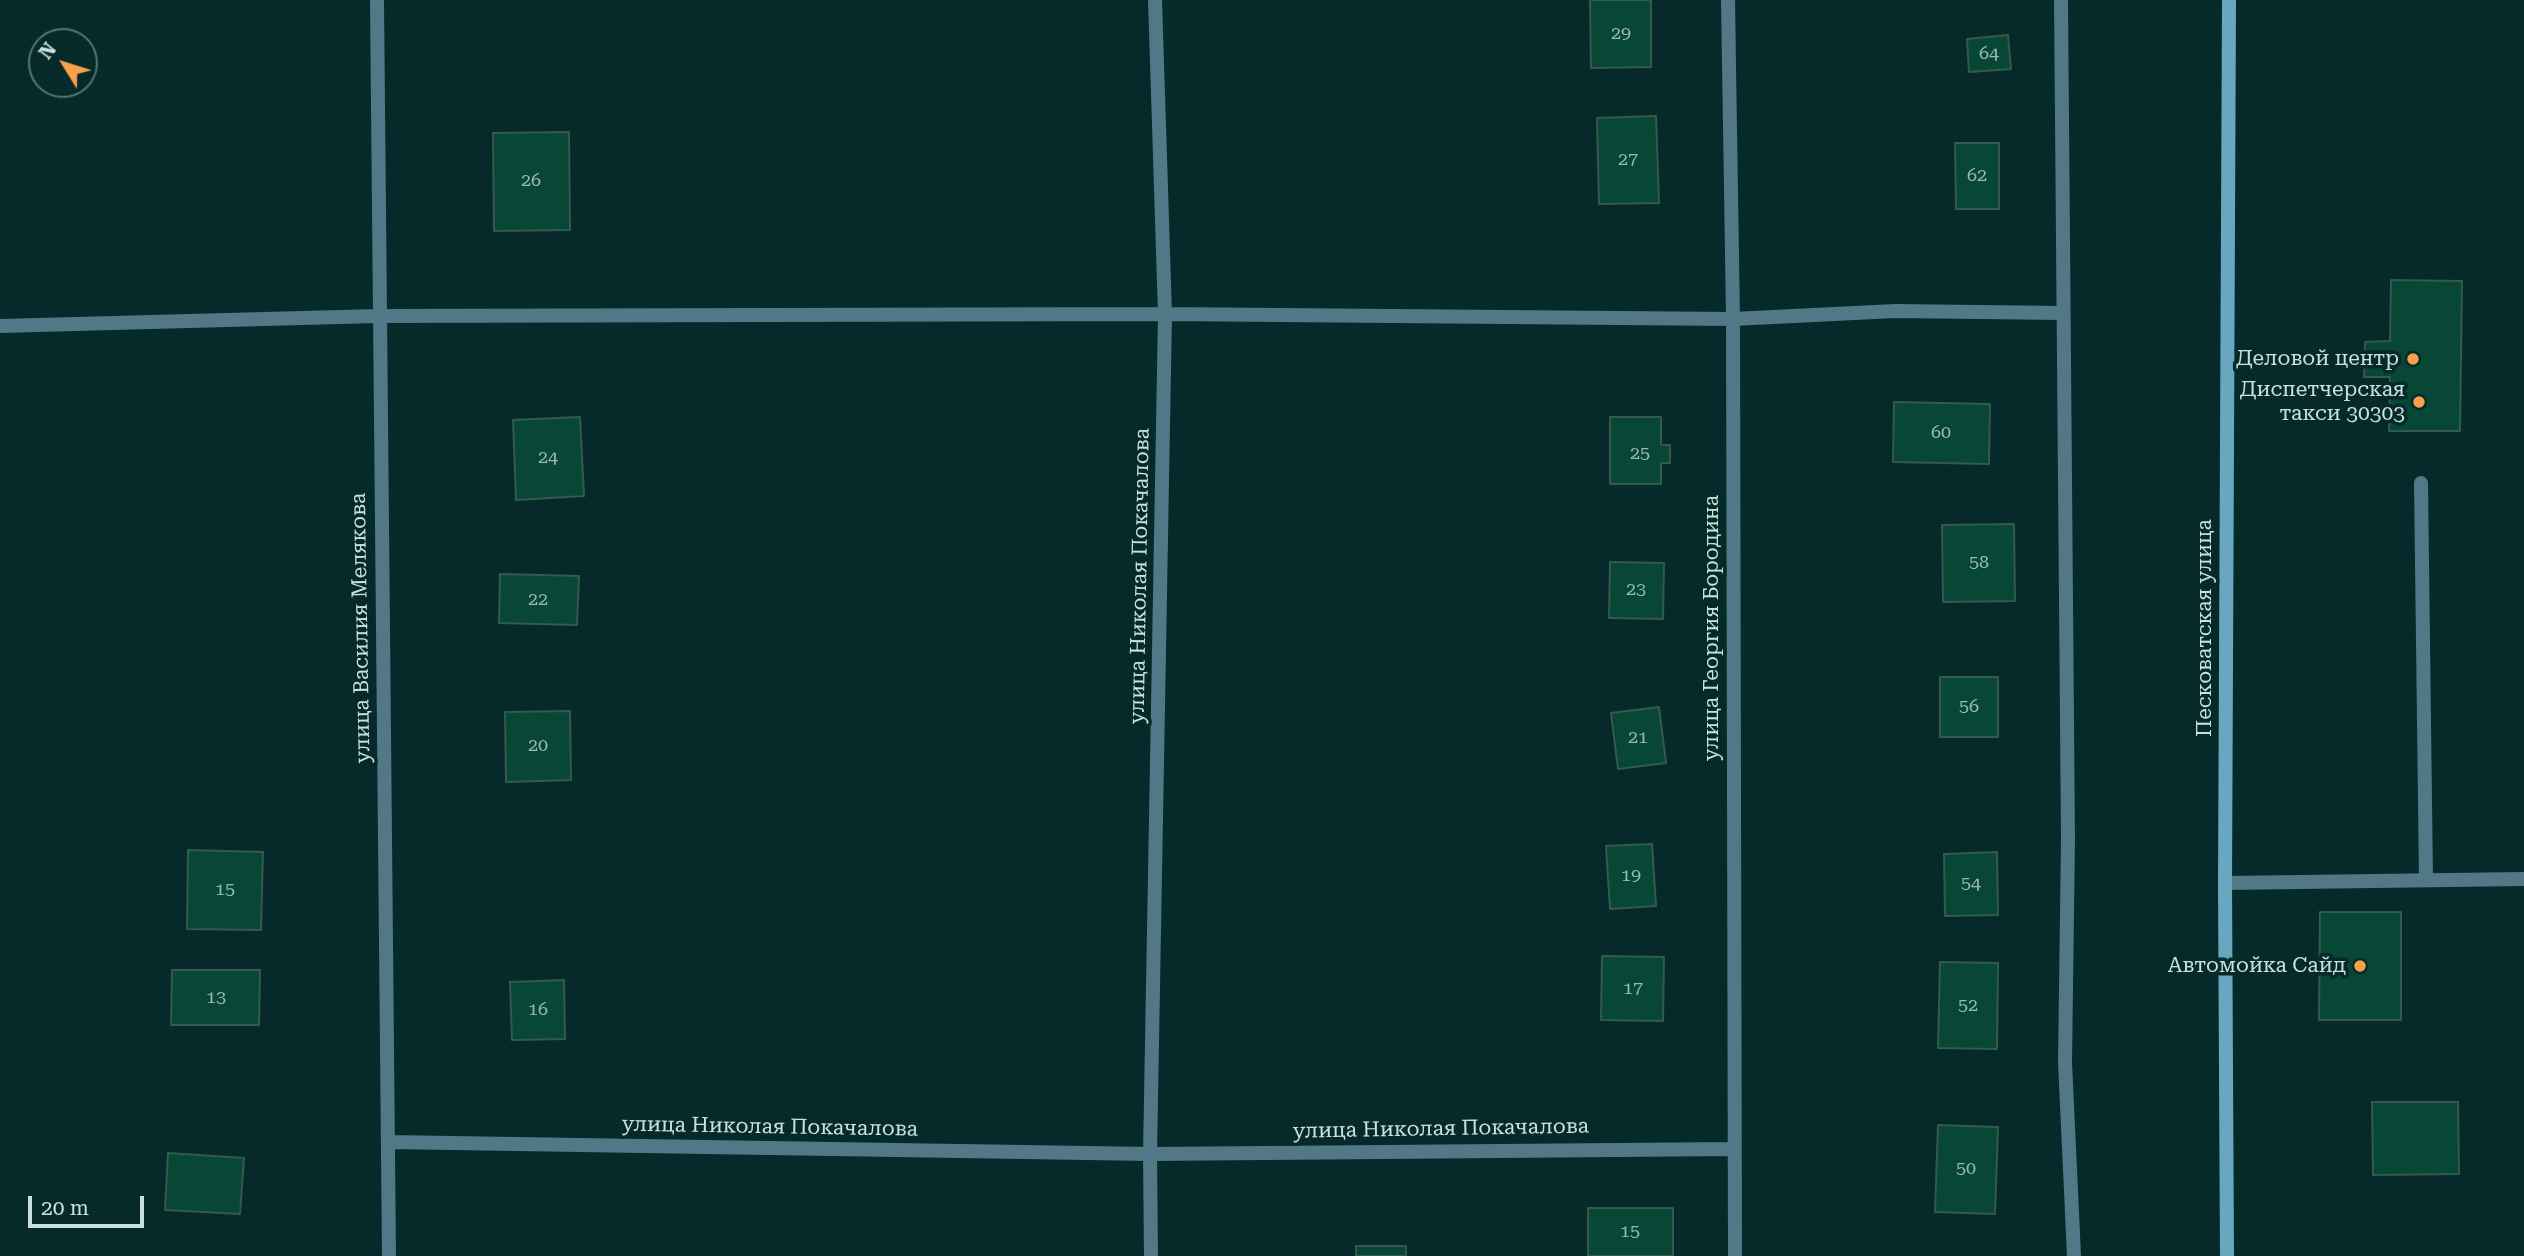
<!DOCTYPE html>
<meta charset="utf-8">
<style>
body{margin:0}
#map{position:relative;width:2524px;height:1256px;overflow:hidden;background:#062a2a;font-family:"Roboto Serif",serif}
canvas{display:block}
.north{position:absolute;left:28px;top:28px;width:70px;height:70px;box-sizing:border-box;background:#062a2a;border:2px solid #547373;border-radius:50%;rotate:308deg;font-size:19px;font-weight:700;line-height:28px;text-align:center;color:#c9e0e0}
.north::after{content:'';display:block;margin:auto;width:24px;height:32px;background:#f8a04b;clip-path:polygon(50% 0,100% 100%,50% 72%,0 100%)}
.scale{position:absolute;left:28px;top:1196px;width:116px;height:32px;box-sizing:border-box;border:4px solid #c9e0e0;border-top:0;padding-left:9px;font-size:21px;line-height:24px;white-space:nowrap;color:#c9e0e0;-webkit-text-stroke:5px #062a2a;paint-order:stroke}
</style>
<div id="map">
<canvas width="2524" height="1256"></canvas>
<div class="north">N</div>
<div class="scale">20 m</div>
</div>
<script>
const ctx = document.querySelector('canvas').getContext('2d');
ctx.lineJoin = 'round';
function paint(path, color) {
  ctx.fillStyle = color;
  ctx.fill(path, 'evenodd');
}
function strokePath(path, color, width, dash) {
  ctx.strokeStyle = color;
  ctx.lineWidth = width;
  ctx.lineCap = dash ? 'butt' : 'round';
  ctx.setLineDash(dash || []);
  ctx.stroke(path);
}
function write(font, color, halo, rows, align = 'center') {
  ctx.font = font + ' "Roboto Serif",serif';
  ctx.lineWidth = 7;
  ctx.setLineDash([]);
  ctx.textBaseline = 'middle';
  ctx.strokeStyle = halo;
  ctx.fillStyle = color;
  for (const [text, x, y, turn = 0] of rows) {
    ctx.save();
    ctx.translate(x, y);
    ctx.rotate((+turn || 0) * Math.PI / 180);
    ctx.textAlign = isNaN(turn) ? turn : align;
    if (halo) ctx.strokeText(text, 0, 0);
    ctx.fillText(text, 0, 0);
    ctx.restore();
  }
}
const building = new Path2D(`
 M1590,0H1651V67L1591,68Z
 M2008,35L2011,69L1969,72L1967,39Z
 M1656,116L1659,203L1599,204L1597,118Z
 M569,132L570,230L494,231L493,133Z
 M1955,143H1999V209H1956Z
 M2391,280L2462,281L2460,431H2389L2390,377H2364L2365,342L2390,341Z
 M1894,402L1990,404L1989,464L1893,462Z
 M580,417L584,496L516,500L513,420Z
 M1610,417H1661V445H1670V463H1661V484H1610Z
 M2014,524L2015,601L1943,602L1942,525Z
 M1610,562L1664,563L1663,619L1609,618Z
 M500,574L579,576L577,625L499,623Z
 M1940,677H1998V737H1940Z
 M1659,707L1666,763L1618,769L1611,713Z
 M570,711L571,780L506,782L505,712Z
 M1652,844L1656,906L1610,909L1606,846Z
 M188,850L263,852L261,930L187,929Z
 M1997,852L1998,915L1945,916L1944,854Z
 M2320,912H2401V1020H2319Z
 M1602,956L1664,957L1663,1021L1601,1020Z
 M1940,962L1998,963L1997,1049L1938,1048Z
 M172,970H260L259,1025H171Z
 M564,980L565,1039L512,1040L510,982Z
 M2372,1102H2458L2459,1174L2373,1175Z
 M1938,1125L1998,1127L1995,1214L1935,1212Z
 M168,1153L244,1158L240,1214L165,1210Z
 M1588,1208H1673V1256H1588Z
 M1356,1246H1406V1256H1356Z`);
paint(building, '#084636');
strokePath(building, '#345a4d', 2);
strokePath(new Path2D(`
 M2421,483L2426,880
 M2225,883L2524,879`), '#517887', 14);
strokePath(new Path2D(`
 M377,0L389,1256
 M1728,0L1733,319L1735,1256
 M2061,0L2068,839L2065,1062L2074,1256
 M0,326L378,316L1165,314L1733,319L1895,311L2063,313
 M389,1142L1150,1154L1733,1149
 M1151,1256L1150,1154L1165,314L1155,0`), '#517887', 14);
strokePath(new Path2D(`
 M2227,1256L2225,883L2229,0`), '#68a7c0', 14);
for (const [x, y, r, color] of [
 [2413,359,7,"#f8a04b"],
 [2419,402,7,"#f8a04b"],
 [2360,966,7,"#f8a04b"]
]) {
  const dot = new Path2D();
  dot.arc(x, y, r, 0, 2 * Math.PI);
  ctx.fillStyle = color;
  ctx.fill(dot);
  strokePath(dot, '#062a2a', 2.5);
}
write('18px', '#99bab6', null, [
 ["29",1621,34],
 ["64",1989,54],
 ["27",1628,160],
 ["62",1977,176],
 ["26",531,181],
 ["60",1941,433],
 ["25",1640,454],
 ["24",548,458],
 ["58",1979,563],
 ["23",1636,590],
 ["22",538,600],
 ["56",1969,707],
 ["21",1638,738],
 ["20",538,746],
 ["19",1631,876],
 ["54",1971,884],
 ["15",225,890],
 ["17",1633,989],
 ["13",216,998],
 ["52",1968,1006],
 ["16",538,1010],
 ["50",1966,1169],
 ["15",1630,1232]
]);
write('21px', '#c9e0e0', '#062a2a', [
 ["Деловой центр",2399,359],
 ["Диспетчерская",2405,390],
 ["такси 30303",2405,414],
 ["Автомойка Сайд",2346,966]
], 'right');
write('21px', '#c9e0e0', '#062a2a', [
 ["улица Николая Покачалова",1140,576,-89],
 ["улица Василия Мелякова",361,628,-91],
 ["улица Георгия Бородина",1712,628,-90],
 ["Песковатская улица",2205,628,-90],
 ["улица Николая Покачалова",770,1127,1],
 ["улица Николая Покачалова",1441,1129,-1]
]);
</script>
